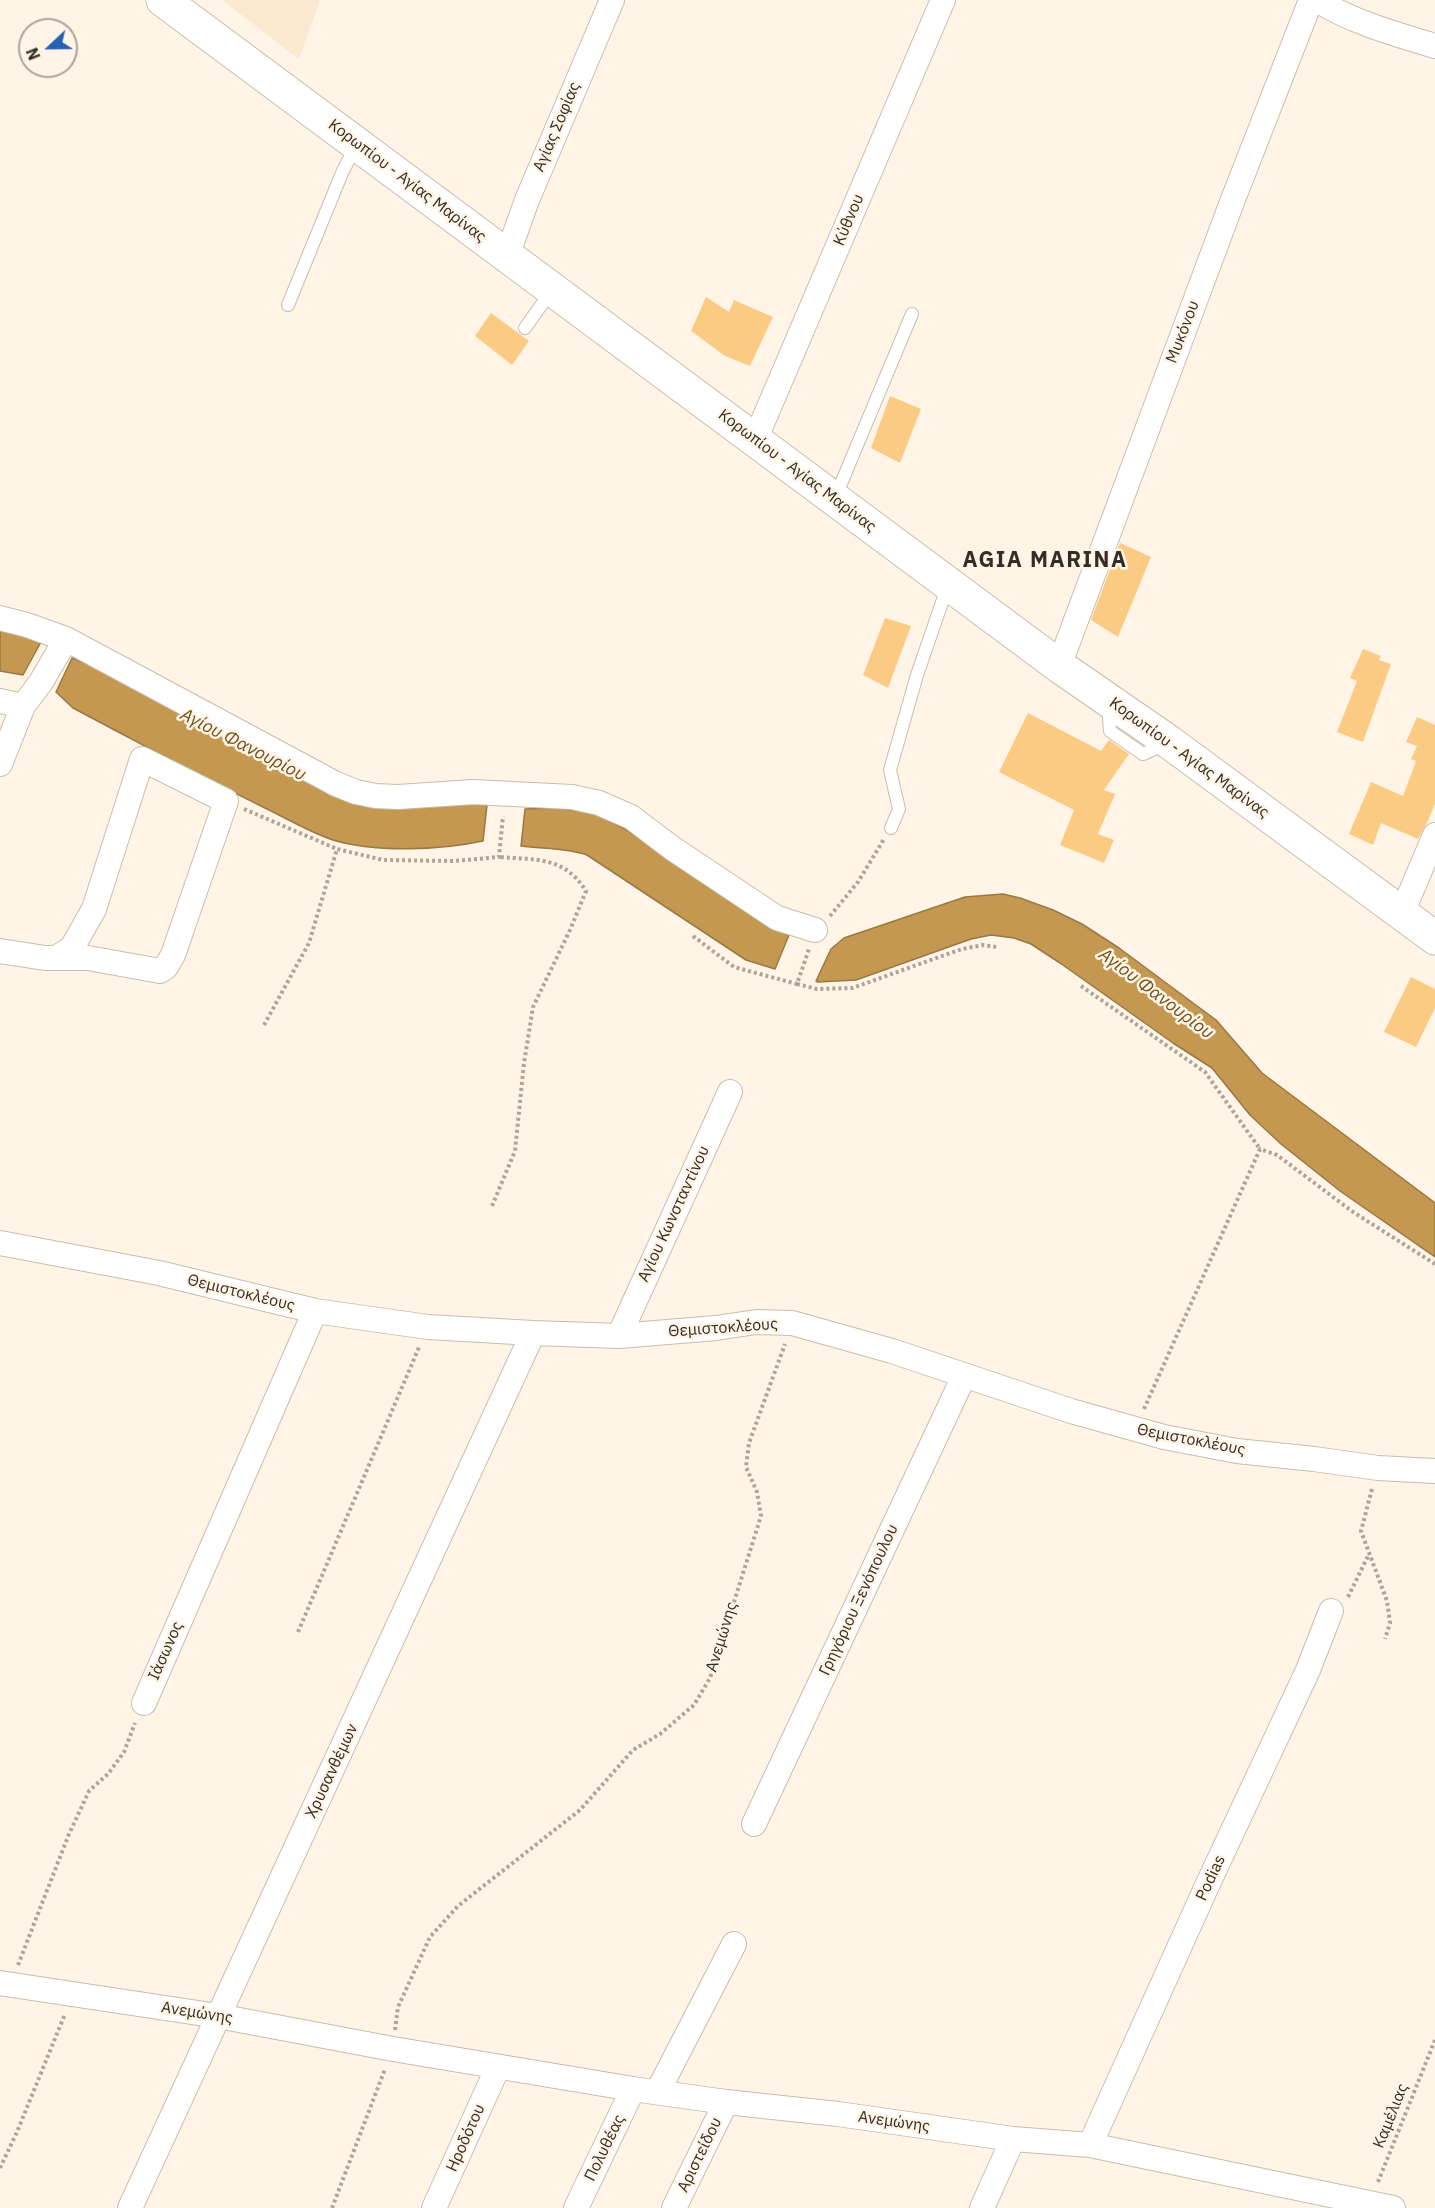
<!DOCTYPE html>
<meta charset="utf-8">
<style>
body{margin:0}
#map{position:relative;width:1435px;height:2208px;overflow:hidden;background:#fff4e6;font-family:"IBM Plex Sans",sans-serif}
canvas{display:block}
.north{position:absolute;left:18px;top:18px;width:60px;height:60px;box-sizing:border-box;background:#fff4e6;border:2px solid #ada499;border-radius:50%;rotate:248deg;font-size:16px;font-weight:700;line-height:24px;text-align:center;color:#322d26}
.north::after{content:'';display:block;margin:auto;width:21px;height:27px;background:#2463b4;clip-path:polygon(50% 0,100% 100%,50% 72%,0 100%)}
</style>
<div id="map">
<canvas width="1435" height="2208"></canvas>
<div class="north">N</div>
</div>
<script>
const ctx = document.querySelector('canvas').getContext('2d');
ctx.lineJoin = 'round';
function paint(path, color) {
  ctx.fillStyle = color;
  ctx.fill(path, 'evenodd');
}
function strokePath(path, color, width, dash) {
  ctx.strokeStyle = color;
  ctx.lineWidth = width;
  ctx.lineCap = dash ? 'butt' : 'round';
  ctx.setLineDash(dash || []);
  ctx.stroke(path);
}
function write(font, color, halo, rows, align = 'center') {
  ctx.font = font + ' "IBM Plex Sans",sans-serif';
  ctx.lineWidth = 5;
  ctx.setLineDash([]);
  ctx.textBaseline = 'middle';
  ctx.strokeStyle = halo;
  ctx.fillStyle = color;
  for (const [text, x, y, turn = 0] of rows) {
    ctx.save();
    ctx.translate(x, y);
    ctx.rotate((+turn || 0) * Math.PI / 180);
    ctx.textAlign = isNaN(turn) ? turn : align;
    if (halo) ctx.strokeText(text, 0, 0);
    ctx.fillText(text, 0, 0);
    ctx.restore();
  }
}
paint(new Path2D(`
 M222,0H320L299,59Z`), '#fae9d0');
const water = new Path2D(`
 M0,628L41,642L23,675L0,671Z
 M72,658L101,669L326,788L487,805L483,841C441,850 375,853 333,840C309,832 286,818 263,807C199,776 136,741 73,708L56,692Z
 M557,808L594,813L625,829L762,921L789,935L775,969L746,960L587,855C566,848 543,849 521,846L525,809Z
 M1003,894L1020,898L1053,910L1082,924L1119,948L1216,1020L1262,1073L1435,1203V1257L1340,1191L1281,1144L1250,1115L1212,1068L1173,1043L1060,963L1031,944L1014,938L991,935L971,939L856,980L818,982L816,981L831,949L844,938L965,897Z`);
paint(water, '#c59851');
strokePath(water, '#997844', 1.5);
paint(new Path2D(`
 M706,297L729,312L734,300L773,317L750,366L725,356L691,331Z
 M491,313L529,341L512,365L475,336Z
 M890,396L921,409L900,463L871,448Z
 M1120,543L1151,557L1118,637L1091,620Z
 M885,618L911,626L888,688L863,675Z
 M1363,649L1381,656L1379,660L1391,664L1363,742L1337,732L1357,681L1350,678Z
 M1028,713L1101,751L1109,740L1129,754L1104,790L1115,794L1098,834L1114,840L1104,863L1060,845L1074,810L999,772Z
 M1417,717L1435,725V804L1427,823L1418,839L1381,823L1373,845L1349,834L1371,782L1403,796L1416,761L1411,759L1417,746L1406,742Z
 M1411,977L1435,989V1008L1416,1047L1384,1032Z`), '#fbcb84');
const service = new Path2D(`
 M288,305L342,173L356,145
 M525,328L552,290
 M835,498L912,314
 M1108,706L1110,731L1143,754L1166,744
 M891,828L899,809L890,770L917,675L948,585`);
const minor = new Path2D(`
 M1317,0C1352,22 1395,34 1435,46
 M507,256L527,200L612,0
 M755,440L943,0
 M0,618L27,625L66,639L336,784L356,792L376,796L398,797L473,792L572,797L599,803L631,817L672,848L777,918L815,930
 M1059,666L1232,202L1311,0
 M0,701L23,706
 M0,764L23,706L41,682L66,639
 M1402,913L1435,835
 M0,951L45,958H88L160,971L166,967L173,955L226,801L142,759L94,909L72,948L56,958
 M0,1243L159,1273L315,1311L428,1327L533,1333L619,1336L716,1328L756,1322L792,1323L892,1351L1071,1411L1164,1437L1237,1451L1314,1459L1378,1468L1435,1471
 M619,1336L730,1092
 M144,1703L315,1311
 M754,1824L964,1376
 M0,1983L218,2016L393,2049L633,2089L726,2102L838,2114L1013,2139L1090,2145L1393,2208
 M658,2091L734,1944
 M1090,2145L1206,1888L1308,1670L1331,1611
 M130,2208L533,1333
 M434,2208L498,2067
 M576,2208L633,2089
 M674,2208L726,2102
 M982,2208L1013,2139`);
const secondary = new Path2D(`
 M163,0L1059,666L1169,742L1435,938`);
strokePath(service, '#c9bdab', 14);
strokePath(minor, '#c9bdab', 26);
strokePath(secondary, '#c9bdab', 35);
strokePath(new Path2D(`
 M244,809L337,849
 M830,916L858,882L884,839
 M693,936L734,967L797,984L809,949
 M797,984L817,989L852,988L962,949L983,945L997,947
 M1081,986L1205,1072L1260,1149
 M264,1025L309,943L337,849L383,860L453,861L499,857L503,816
 M492,1206L515,1151L524,1063L533,1007L570,930L586,891C564,856 536,860 499,857
 M1144,1409L1260,1149L1277,1155L1353,1212L1435,1264
 M1372,1489L1361,1531L1387,1601L1390,1623L1385,1639
 M1348,1597L1368,1556
 M298,1632L420,1345
 M18,1965L69,1834L89,1791L108,1774L124,1752L135,1723
 M395,2030L398,2007L430,1937L458,1906L580,1810L633,1750L660,1734L694,1705L710,1678L761,1516L757,1492L746,1467L749,1443L785,1344
 M0,2168L17,2132L65,2014
 M1378,2182L1435,2040
 M332,2208L385,2069`), '#aea59a', 4, [3, 3]);
strokePath(service, '#fff', 12);
strokePath(minor, '#fff', 24);
strokePath(secondary, '#fff', 33);
write('16px', '#322d26', '#fff4e6', [
 ["Αγίας Σοφίας",557,127,-67],
 ["Κορωπίου - Αγίας Μαρίνας",407,181,37],
 ["Κύθνου",849,220,-67],
 ["Μυκόνου",1183,332,-69],
 ["Κορωπίου - Αγίας Μαρίνας",797,471,37],
 ["Κορωπίου - Αγίας Μαρίνας",1189,758,36],
 ["Αγίου Κωνσταντίνου",674,1214,-65],
 ["Θεμιστοκλέους",241,1293,14],
 ["Θεμιστοκλέους",723,1328,-4],
 ["Θεμιστοκλέους",1191,1440,11],
 ["Γρηγόριου Ξενόπουλου",859,1600,-65],
 ["Ανεμώνης",722,1637,-73],
 ["Ιάσωνος",166,1651,-66],
 ["Χρυσανθέμων",332,1771,-65],
 ["Podias",1211,1878,-65],
 ["Ανεμώνης",197,2013,9],
 ["Καμέλιας",1391,2116,-68],
 ["Ανεμώνης",894,2122,8],
 ["Ηροδότου",466,2138,-66],
 ["Πολυθέας",605,2148,-64],
 ["Αριστείδου",700,2155,-64]
]);
write('italic 18px', '#70501c', '#fff4e6', [
 ["Αγίου Φανουρίου",243,745,27],
 ["Αγίου Φανουρίου",1156,994,37]
]);
ctx.letterSpacing = '1.5px';
write('bold 22px', '#322d26', '#fff4e6', [
 ["AGIA MARINA",1045,561]
]);
ctx.letterSpacing = '0px';
</script>
